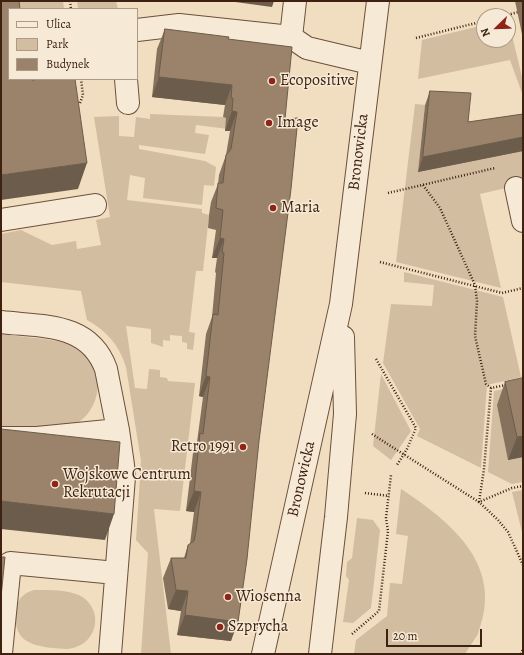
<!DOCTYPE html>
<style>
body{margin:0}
#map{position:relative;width:524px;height:655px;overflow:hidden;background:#f1ddbf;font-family:Alegreya,serif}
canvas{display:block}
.frame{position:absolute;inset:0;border:2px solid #3e2111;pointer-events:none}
.legend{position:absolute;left:8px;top:8px;width:130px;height:72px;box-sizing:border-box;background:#f6e9d5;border:1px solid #ac9987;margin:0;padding:5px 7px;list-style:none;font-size:12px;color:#3e2111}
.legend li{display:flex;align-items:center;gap:8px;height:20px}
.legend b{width:20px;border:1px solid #ac9987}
.north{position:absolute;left:476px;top:8px;width:40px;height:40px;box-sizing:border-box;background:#f6e9d5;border:1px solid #ac9987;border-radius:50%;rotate:247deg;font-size:11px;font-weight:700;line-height:16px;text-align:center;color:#3e2111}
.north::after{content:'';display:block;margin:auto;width:14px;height:18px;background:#8f2418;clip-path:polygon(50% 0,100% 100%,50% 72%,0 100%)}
.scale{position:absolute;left:386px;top:629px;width:96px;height:18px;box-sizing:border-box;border:2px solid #3e2111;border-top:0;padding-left:5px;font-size:12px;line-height:14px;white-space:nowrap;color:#3e2111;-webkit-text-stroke:3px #f6e9d5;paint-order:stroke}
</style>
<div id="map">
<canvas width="524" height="655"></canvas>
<div class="frame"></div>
<ul class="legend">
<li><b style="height:5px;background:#f6e9d5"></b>Ulica</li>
<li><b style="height:11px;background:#d3bda1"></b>Park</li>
<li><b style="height:11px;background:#9b836b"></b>Budynek</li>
</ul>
<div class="north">N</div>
<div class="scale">20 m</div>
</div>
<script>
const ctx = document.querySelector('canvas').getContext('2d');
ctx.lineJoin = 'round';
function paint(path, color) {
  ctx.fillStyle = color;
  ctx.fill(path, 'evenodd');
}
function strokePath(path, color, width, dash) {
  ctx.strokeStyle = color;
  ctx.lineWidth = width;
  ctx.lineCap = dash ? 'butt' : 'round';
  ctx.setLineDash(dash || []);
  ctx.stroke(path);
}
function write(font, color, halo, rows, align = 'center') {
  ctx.font = font + ' Alegreya,serif';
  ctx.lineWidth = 3;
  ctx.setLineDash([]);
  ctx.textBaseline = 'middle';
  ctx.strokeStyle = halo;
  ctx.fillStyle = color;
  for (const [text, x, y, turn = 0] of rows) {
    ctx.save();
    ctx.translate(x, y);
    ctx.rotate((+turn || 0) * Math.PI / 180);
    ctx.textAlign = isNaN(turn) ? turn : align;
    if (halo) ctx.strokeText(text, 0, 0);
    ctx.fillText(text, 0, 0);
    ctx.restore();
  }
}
paint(new Path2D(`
 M6,1H63L64,9H9Z
 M77,1H116L118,9H78Z
 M508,19L523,81V96L510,60L418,79L422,40L484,25V40H508Z
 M415,104L425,105L418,172L523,151V184L480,194L501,288L396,262Z
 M150,114L223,117L238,120L236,130L196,125L195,133L209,135L205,154L139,145V149L205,161L216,167L214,186L204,185L202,205L143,198L145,178L130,175L127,200L202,209V213L209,215L203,271H196L189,332L195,333L193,350L187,349V343L182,342V336L170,335V341L163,340V347L151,343V329L126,326L135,388L147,389L149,369L160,370V377L167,378L168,381L195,383L180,511L154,509L171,654H141L148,553L136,540L141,461L126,367C119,345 107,331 87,320L81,291L1,282V234L21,230L52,245L76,241L77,249L101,245L96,220L110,217L94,117L119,116V136L134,137L136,117L150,119Z
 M404,272L503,297L521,377L487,385L481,468L417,436L420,429L383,363L391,304L432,306L434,285L404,282Z
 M1,334C19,337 66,339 79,348C92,356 98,369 98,384C98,399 89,419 74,424C57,430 21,427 1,427Z
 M381,374L411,431L391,460L373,446Z
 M523,385L508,460L523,457V482L512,484L488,472L494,391Z
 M401,489C451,522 505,565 478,633V634L465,654H354L356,640L387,616L390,583L402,584L408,536L396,534Z
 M523,490V536L512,492Z
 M357,518L373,520L380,530L371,608L353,623L343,622L349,580L346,576L347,562L352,558Z
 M34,590C49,590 71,589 84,598C103,613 97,642 73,648C66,650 59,648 52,648C28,645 13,639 16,611C17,599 22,594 34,590Z`), '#d3bda1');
const minor = new Path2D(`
 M137,30L179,25L291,37L307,48L370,63
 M291,37L295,1
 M126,79L128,103
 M516,188L523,221
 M1,220L95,205
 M1,322C42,327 89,322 106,369L118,430
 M1,438H37L118,430L123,465L124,477L110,654
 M1,653L10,563L116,573
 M263,654L341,304L378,1
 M320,654L336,517L345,414L343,337`);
strokePath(minor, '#6b503c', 24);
strokePath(new Path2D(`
 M70,1L71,9
 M502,16L523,11
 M416,38L484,21
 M80,103L83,95L81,79
 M423,185L440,208L475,285L477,301L475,336L486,384L491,388
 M388,193L495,168
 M380,262L502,293L523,288
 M376,359L416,428L407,449L397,465
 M506,385L491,388L484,469L479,502L512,488L523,486
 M372,434L389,445L479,502L498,520L508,532L523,565
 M365,493L389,496
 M352,634L379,611L388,531L386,518L391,475
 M521,654L523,649`), '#3e2111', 2.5, [1, 2]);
strokePath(minor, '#f6e9d5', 22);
paint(new Path2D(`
 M515,1H523V39Z
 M165,29L228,39L285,119L231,641L177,635L181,611L168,609L163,578L171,558H184L188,545L190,544L194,512L186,511L193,453L197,442L203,397L199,396L206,334L212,317L216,273L215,272L217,258H212L216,230L208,228L209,215L211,202L218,184L219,175L226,155L230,131H225L226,118L223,117L225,105L152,97L157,49Z
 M430,91L468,122L523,114V151L418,172L425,105Z
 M523,378V457L508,460L497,405L505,382Z`), '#85715c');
paint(new Path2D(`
 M228,1H274L272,7Z
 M159,77L232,85L225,105L152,97Z
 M232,111L237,112L230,131H225Z
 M523,137V151L418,172L423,157Z
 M87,163L78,189L1,200V175Z
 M220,238L224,239L217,258H212Z
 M206,376L210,377L203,397L199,396Z
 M523,436V457L508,460L517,437Z
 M194,491L201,492L194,512L186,511Z
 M1,501L114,514L105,540L1,529Z
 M176,590L188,591L181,611L168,609Z
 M185,615L238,622L231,641L177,635Z`), '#6c5c4b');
const building = new Path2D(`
 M1,1H19L20,9H9V79H31L32,80L41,79H75L87,163L1,175Z
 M165,29L229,37L228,39L292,47L285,119L298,118L291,189L259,441L247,559L238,622L185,615L188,591L176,590L171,558H186L188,545L194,541L196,531L201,492L194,491L200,433L203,434L210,377L206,376L213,314L218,315L224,253L222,252L224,239L220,238L223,210L216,208L217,195L218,183H223L226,155L231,149L237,112L232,111L233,98H231L232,85L159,77Z
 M430,91L471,93L468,122L523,114V137L423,157Z
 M523,378V436L517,437L505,382Z
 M1,429L120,442L114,514L1,501Z
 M1,557H5L1,597Z`);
paint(building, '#9b836b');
strokePath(building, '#6c5c4b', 1);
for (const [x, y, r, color] of [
 [272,81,4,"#8f2418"],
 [269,123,4,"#8f2418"],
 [273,208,4,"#8f2418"],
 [243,447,4,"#8f2418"],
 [55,484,4,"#8f2418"],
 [228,597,4,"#8f2418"],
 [220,627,4,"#8f2418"]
]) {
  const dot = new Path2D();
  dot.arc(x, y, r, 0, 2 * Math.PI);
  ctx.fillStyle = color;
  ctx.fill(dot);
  strokePath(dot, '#f6e9d5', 1.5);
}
write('16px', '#3e2111', '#f6e9d5', [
 ["Ecopositive",280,81],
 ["Image",277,123],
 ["Maria",281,208],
 ["Retro 1991",235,447,"right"],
 ["Wojskowe Centrum",63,475],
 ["Rekrutacji",63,493],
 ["Wiosenna",236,597],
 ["Szprycha",228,627]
], 'left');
write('16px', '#3e2111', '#f6e9d5', [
 ["Bronowicka",359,152,-83],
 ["Bronowicka",302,479,-77]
]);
</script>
